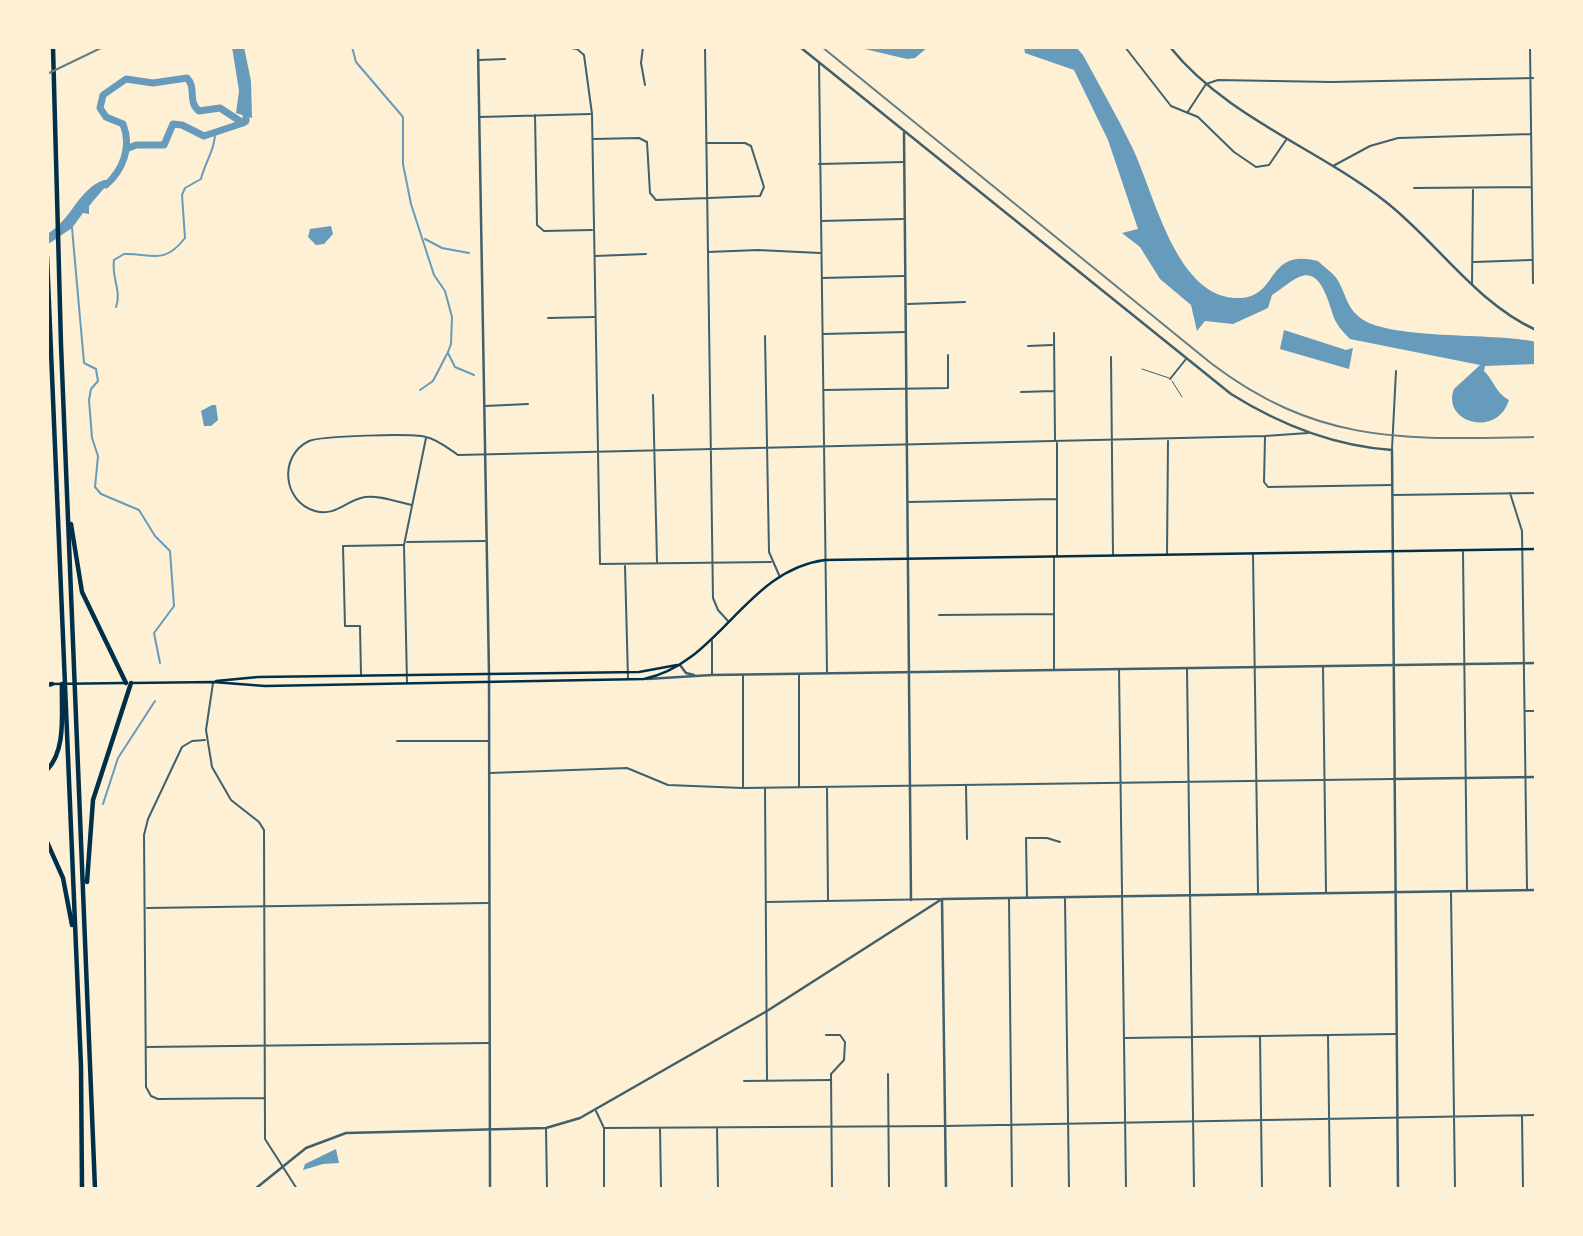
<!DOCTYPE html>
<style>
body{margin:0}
#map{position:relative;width:1583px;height:1236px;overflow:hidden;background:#fdf0d5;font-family:"Playfair Display",serif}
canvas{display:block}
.frame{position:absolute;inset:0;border:49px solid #fdf0d5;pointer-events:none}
</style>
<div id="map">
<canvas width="1583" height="1236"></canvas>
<div class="frame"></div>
</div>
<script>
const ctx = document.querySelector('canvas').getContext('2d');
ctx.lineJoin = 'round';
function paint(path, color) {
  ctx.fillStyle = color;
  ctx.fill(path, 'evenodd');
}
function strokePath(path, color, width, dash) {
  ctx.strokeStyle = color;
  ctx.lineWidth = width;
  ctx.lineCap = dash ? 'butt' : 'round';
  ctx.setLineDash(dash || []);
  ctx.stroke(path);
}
paint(new Path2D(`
 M232,47H244L251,81L252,118L236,113L239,91Z
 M856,47H928L915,58L907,59Z
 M1024,47H1076L1083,55C1099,85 1116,114 1131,145C1153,188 1174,294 1234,298C1281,301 1263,247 1318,261C1324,267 1333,273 1337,279C1345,291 1346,306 1358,316C1384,341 1495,332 1536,342V364L1485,366L1484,371C1495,382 1495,392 1509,400C1497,439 1441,422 1454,389L1480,365L1350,339C1345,334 1340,329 1336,322C1329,308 1323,266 1299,277C1290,281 1280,290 1272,295L1268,308L1233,324L1205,321L1197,331L1191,305L1160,279L1140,247L1122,233L1138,229L1108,140L1074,70L1025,53Z
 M104,180H111L89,206V214L83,213L72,228L47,245V234C72,220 77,190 104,180Z
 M331,226L333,234L324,244L316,245L308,237L310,229Z
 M1284,330L1346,350L1353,348L1349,369L1280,349Z
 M212,405H216L218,420L211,426H204L201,411Z
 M336,1149L339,1163L323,1164L303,1170L305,1164Z`), '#669bbc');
strokePath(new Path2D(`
 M352,47L356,62L403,117V164L411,204L434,275L445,291L452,317L451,344L448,352L433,381L420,390
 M72,228L84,363L96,369L98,381L91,389L89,400L92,438L98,456L95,487L101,494L139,510L155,536L170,551L174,606L154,633L160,663
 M425,239L442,248L469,253
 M116,307C122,291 111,277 114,260L124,254C152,253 163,266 185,238L182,195L185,188L201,179C205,162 216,148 215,131
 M448,353L455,367L474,375
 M103,804L118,758L155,701`), '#669bbc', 2);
strokePath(new Path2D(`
 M126,149L136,145H164L173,124L182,125L204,136L243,123
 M106,185C123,170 132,147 123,124L106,117L100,108L103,95L126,79L153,83L187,78C197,88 187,101 199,111L220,108L243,123L246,121V111`), '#669bbc', 7);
strokePath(new Path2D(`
 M1142,369L1169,378
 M1172,381L1182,397`), '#3f606c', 1);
strokePath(new Path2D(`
 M565,47L577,49L584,55L592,114L600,564L771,562
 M643,47L641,63L645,85
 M705,47L713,598L718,610L728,621
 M1125,47L1171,106L1198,117L1234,152L1256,167L1269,165L1286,140
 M1530,47L1533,283H1536
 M479,60L505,59
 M819,62L827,672
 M1187,113L1206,84L1218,80L1331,82L1536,78
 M535,115L537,225L544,231L592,230
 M480,117L590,114
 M593,139L639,138L647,142L650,193L656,200L760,196L764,187L751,146L745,143H706
 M819,164L904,162
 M1333,166L1370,146L1398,138L1531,134
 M1414,188L1531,187
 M821,221L903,219
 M708,252L758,250L820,253
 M595,256L646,254
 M1474,262L1531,260
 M822,278L904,276
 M1472,284L1473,190
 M908,304L965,302
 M548,318L594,317
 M1054,333L1055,441
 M823,334L905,332
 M765,336L769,552L779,575
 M1028,346L1052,345
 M1111,357L1113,555
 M1170,379L1186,359
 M824,390L948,388V355
 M1021,392L1054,391
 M653,395L657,562
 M485,406L528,404
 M1265,437L1264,482L1268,487L1392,485
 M1392,449L1396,371
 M1510,493L1522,531L1527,889
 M1393,495L1536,493
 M909,502L1057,499
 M412,505C397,502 380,495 365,497C346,500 336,517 315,511C283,502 278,456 309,441C321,436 411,433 426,437C437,439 449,449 458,455L1265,436L1308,433
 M407,542L485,541
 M1463,552L1467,889
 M1167,554L1168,441
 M1253,554L1258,893
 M1057,556V443
 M625,566L628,679
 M939,615L1054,614
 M712,641V674
 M1323,667L1326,892
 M1187,668L1194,1189
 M1054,669V557
 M1119,669L1126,1189
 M799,674V786
 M361,675L360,626H345L343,546L403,545
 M743,675V787
 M407,682L404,545L426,438
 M213,683L206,730L212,767L231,800L259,822L264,830L265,1139L297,1189
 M1526,711H1536
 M205,740L192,741L182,747L148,819L144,835L146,1087L151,1096L158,1099L264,1098
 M397,741H488
 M490,773L627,768L668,785L743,788L1393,779
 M966,786L967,839
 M827,787L828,900
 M765,789L767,1081
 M1451,892L1455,1189
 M1027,897L1026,838H1047L1060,842
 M1009,899L1012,1189
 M1065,899L1069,1189
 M767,902L940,899
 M147,908L488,903
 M826,1035H840L845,1042L844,1060L831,1074L832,1189
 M1328,1036L1330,1189
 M1260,1037L1262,1189
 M1125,1038L1396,1034
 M146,1047L489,1043
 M888,1074L889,1189
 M744,1081L830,1080
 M596,1111L604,1128V1189
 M1522,1116L1523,1189
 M604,1128L945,1126L1536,1115
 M660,1128L661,1189
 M717,1128L718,1189
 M546,1129L547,1189`), '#3f606c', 2);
strokePath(new Path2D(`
 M478,47L489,674L490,1189
 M800,47L1231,394C1279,424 1334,446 1392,450L1398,1189
 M1170,47C1226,117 1317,148 1386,202C1437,242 1475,302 1536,330
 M904,133L911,900
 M680,665L686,673L694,675
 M647,679L712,675L1536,663
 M1393,779L1536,777
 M942,899L1536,890
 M942,899L946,1189
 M255,1189L306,1148L346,1133L546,1128L580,1118L767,1011L942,899`), '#3f606c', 2.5);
strokePath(new Path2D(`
 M216,681L258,677L639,672L677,665
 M131,683L213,682L265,686L644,679C719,664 746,570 825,560L1536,549
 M51,684L124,683`), '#003049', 2.5);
strokePath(new Path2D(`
 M53,47L61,345L95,1189
 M47,256L81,1066L82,1189
 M71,524L82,592L126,683
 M47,685L52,684
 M47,770C67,749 61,711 62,684
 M47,842L63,878L72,925
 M87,882L93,800L131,683`), '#003049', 4.5);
strokePath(new Path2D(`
 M822,47L1212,364C1321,446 1406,439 1536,437
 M47,74L103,47`), '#657d81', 2);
</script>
